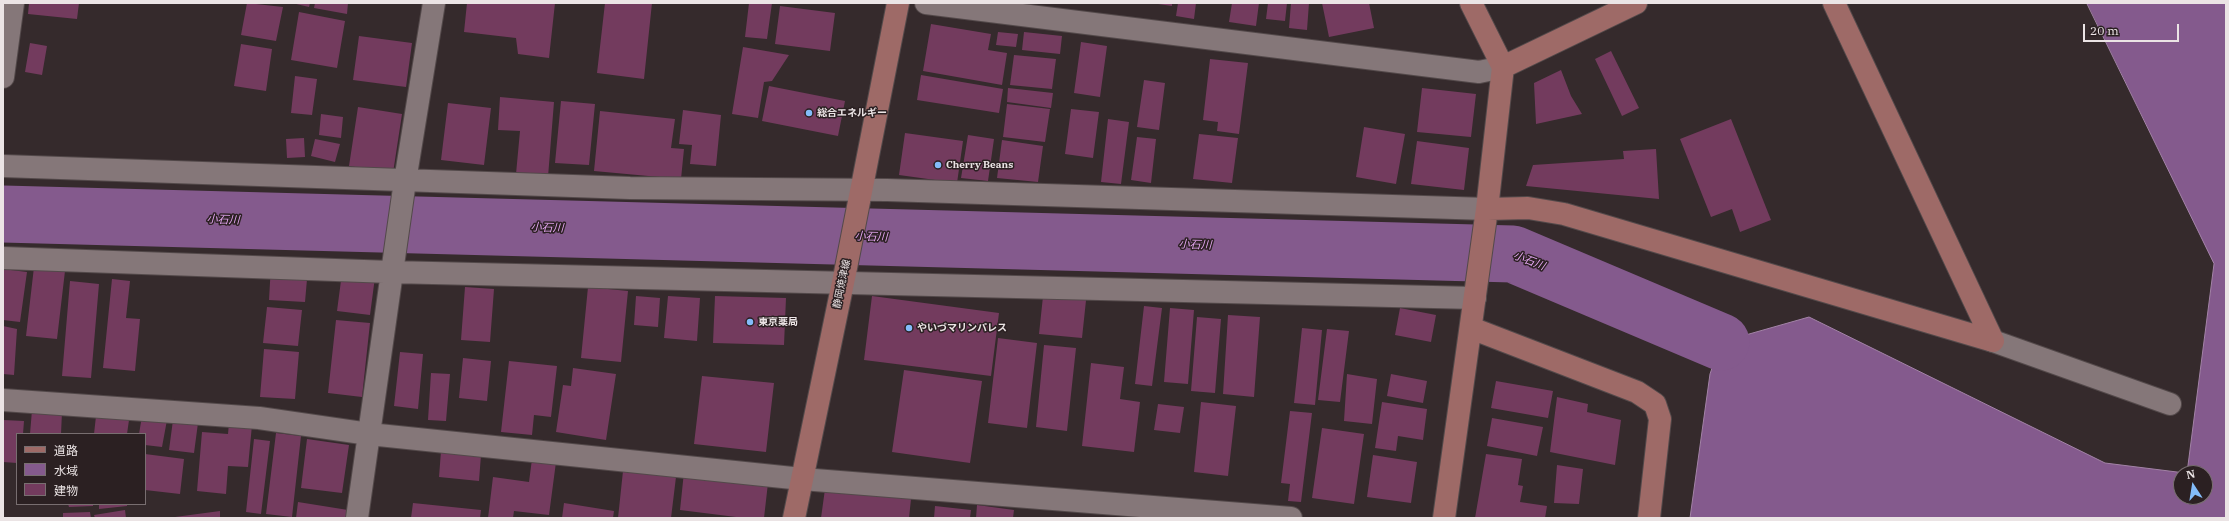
<!DOCTYPE html>
<meta charset="utf-8">
<style>
body{margin:0}
#map{position:relative;width:2229px;height:521px;overflow:hidden;background:#352a2c;font-family:"IBM Plex Serif","Noto Sans JP",serif}
canvas{display:block}
.frame{position:absolute;inset:0;border:4px solid #ebe4e5;pointer-events:none}
.legend{position:absolute;left:16px;top:433px;width:130px;height:72px;box-sizing:border-box;background:#2b2022;border:1px solid #786e70;margin:0;padding:5px 7px;list-style:none;font-size:12px;color:#ebe4e5}
.legend li{display:flex;align-items:center;gap:8px;height:20px}
.legend b{width:20px;border:1px solid #786e70}
.north{position:absolute;left:2173px;top:465px;width:40px;height:40px;box-sizing:border-box;background:#2b2022;border:1px solid #786e70;border-radius:50%;rotate:348deg;font-size:11px;font-weight:700;line-height:16px;text-align:center;color:#ebe4e5}
.north::after{content:'';display:block;margin:auto;width:14px;height:18px;background:#83bcfa;clip-path:polygon(50% 0,100% 100%,50% 72%,0 100%)}
.scale{position:absolute;left:2083px;top:24px;width:96px;height:18px;box-sizing:border-box;border:2px solid #ebe4e5;border-top:0;padding-left:5px;font-size:12px;line-height:14px;white-space:nowrap;color:#ebe4e5;-webkit-text-stroke:3px #2b2022;paint-order:stroke}
</style>
<div id="map">
<canvas width="2229" height="521"></canvas>
<div class="frame"></div>
<ul class="legend">
<li><b style="height:5px;background:#9e6a67"></b>道路</li>
<li><b style="height:11px;background:#845a8d"></b>水域</li>
<li><b style="height:11px;background:#733b5e"></b>建物</li>
</ul>
<div class="north">N</div>
<div class="scale">20 m</div>
</div>
<script>
const ctx = document.querySelector('canvas').getContext('2d');
ctx.lineJoin = 'round';
function paint(path, color) {
  ctx.fillStyle = color;
  ctx.fill(path, 'evenodd');
}
function strokePath(path, color, width, dash) {
  ctx.strokeStyle = color;
  ctx.lineWidth = width;
  ctx.lineCap = dash ? 'butt' : 'round';
  ctx.setLineDash(dash || []);
  ctx.stroke(path);
}
function write(font, color, halo, rows, align = 'center') {
  ctx.font = font + ' "IBM Plex Serif","Noto Sans JP",serif';
  ctx.lineWidth = 3;
  ctx.setLineDash([]);
  ctx.textBaseline = 'middle';
  ctx.strokeStyle = halo;
  ctx.fillStyle = color;
  for (const [text, x, y, turn = 0] of rows) {
    ctx.save();
    ctx.translate(x, y);
    ctx.rotate((+turn || 0) * Math.PI / 180);
    ctx.textAlign = isNaN(turn) ? turn : align;
    if (halo) ctx.strokeText(text, 0, 0);
    ctx.fillText(text, 0, 0);
    ctx.restore();
  }
}
const water = new Path2D(`
 M2087,3H2226V518H1690L1710,374L1721,342L1809,317L2105,463L2185,473H2181V497H2205V473H2187L2214,264Z`);
paint(water, '#845a8d');
strokePath(water, '#a383a7', 1);
strokePath(new Path2D(`
 M3,214L1513,254L1721,342`), '#845a8d', 57);
paint(new Path2D(`
 M29,3H79L77,19L28,14Z
 M247,3L283,7L276,41L241,35Z
 M292,3H310L309,7Z
 M315,3H348L347,14L314,8Z
 M467,3H555L549,58L518,54L516,38L464,32Z
 M605,3H652L644,79L597,73Z
 M749,3H772L767,39L745,37Z
 M1151,3H1172V6Z
 M1178,3H1196L1194,19L1176,16Z
 M1232,3H1259L1256,26L1229,22Z
 M1268,3H1287L1285,21L1266,19Z
 M1291,3H1309L1307,30L1289,28Z
 M1322,3H1369L1374,28L1329,37Z
 M780,6L835,13L830,51L775,44Z
 M299,12L345,21L337,68L291,60Z
 M931,24L991,34L988,50L1007,53L1002,85L923,71Z
 M998,32L1018,34L1016,47L996,45Z
 M1024,32L1062,36L1060,54L1022,50Z
 M359,36L412,43L406,87L353,80Z
 M1081,42L1107,46L1100,97L1074,93Z
 M30,43L47,46L42,75L25,72Z
 M241,44L272,49L266,91L234,86Z
 M743,47L789,55L772,81L764,82L758,118L732,114Z
 M1611,51L1639,108L1622,116L1595,59Z
 M1014,55L1056,59L1052,89L1010,85Z
 M1210,59L1248,63L1239,134L1217,131L1218,122L1203,120Z
 M1561,70L1571,96L1582,114L1536,124L1534,83Z
 M921,75L1003,89L999,113L917,100Z
 M295,76L317,79L312,115L291,113Z
 M1144,80L1165,83L1159,130L1137,127Z
 M769,86L845,101L838,136L762,121Z
 M1008,88L1053,93L1051,108L1007,102Z
 M1422,88L1476,94L1471,137L1417,132Z
 M500,97L554,102L548,177L516,174L520,131L498,130Z
 M561,101L595,104L589,165L555,163Z
 M448,103L491,108L484,165L441,160Z
 M1007,104L1050,109L1045,142L1003,137Z
 M358,107L402,114L393,173L349,166Z
 M1071,109L1099,112L1093,158L1065,154Z
 M683,110L721,115L716,166L690,164L692,145L679,144Z
 M600,111L675,119L671,148L684,149L681,179L594,171Z
 M321,114L343,117L341,138L319,135Z
 M1108,119L1129,122L1121,184L1101,182Z
 M1731,119L1771,220L1740,232L1732,209L1711,217L1680,139Z
 M1364,127L1405,134L1396,184L1356,177Z
 M905,133L963,141L957,183L899,175Z
 M1199,134L1238,138L1232,183L1193,179Z
 M968,135L994,139L988,181L961,178Z
 M1137,137L1156,139L1151,183L1131,180Z
 M304,138L305,157L287,158L286,139Z
 M315,139L340,144L335,162L311,156Z
 M1002,140L1043,146L1038,182L997,178Z
 M1417,141L1469,148L1464,190L1411,184Z
 M1656,149L1659,199L1526,186L1533,165L1624,159L1623,151Z
 M271,265L308,268L305,302L269,300Z
 M34,267L65,271L57,339L26,336Z
 M3,269L27,272L20,322L3,320Z
 M342,273L375,277L370,315L337,311Z
 M112,279L130,281L126,318L140,319L135,371L103,368Z
 M70,281L99,284L91,378L62,376Z
 M465,287L494,289L490,342L461,340Z
 M588,287L628,291L621,362L581,358Z
 M1044,287L1087,291L1082,338L1039,334Z
 M636,296L660,298L658,327L634,325Z
 M668,296L700,298L697,341L664,338Z
 M715,296L786,298L784,345L713,343Z
 M872,296L999,313L991,376L864,360Z
 M1144,306L1162,308L1152,386L1135,384Z
 M267,307L302,310L298,346L263,343Z
 M1170,308L1194,310L1188,384L1164,382Z
 M1400,308L1436,315L1431,342L1395,335Z
 M1228,315L1260,317L1254,397L1223,394Z
 M1197,317L1221,319L1215,393L1191,391Z
 M336,320L370,323L362,397L328,393Z
 M3,326L17,329L14,375L3,374Z
 M1302,328L1322,330L1315,405L1294,403Z
 M1327,329L1349,331L1340,402L1318,400Z
 M998,338L1037,343L1027,428L988,423Z
 M1044,345L1076,348L1067,431L1036,427Z
 M264,349L299,352L295,399L260,397Z
 M400,352L423,354L418,409L394,406Z
 M463,358L491,361L487,401L459,398Z
 M509,361L557,366L551,417L534,415L532,435L501,432Z
 M1091,363L1124,367L1120,399L1140,402L1134,452L1082,446Z
 M573,368L616,374L606,440L556,432L563,385L571,386Z
 M904,370L982,381L970,463L892,452Z
 M431,373L450,374L446,421L428,420Z
 M1347,374L1377,379L1372,424L1344,421Z
 M1391,374L1427,381L1423,403L1387,396Z
 M702,376L774,383L766,452L694,444Z
 M1496,381L1553,391L1548,418L1491,408Z
 M1557,397L1588,404L1587,412L1621,420L1615,465L1550,452Z
 M1201,402L1236,406L1228,476L1194,472Z
 M1382,402L1427,409L1423,440L1398,436L1396,451L1375,448Z
 M1158,404L1184,407L1180,433L1154,430Z
 M32,410L62,412L61,434H30Z
 M1290,411L1312,413L1301,502L1288,501L1290,484L1281,483Z
 M96,416L129,420L127,434H94Z
 M142,416L167,420L162,447L145,445V434H139Z
 M1492,418L1543,427L1537,456L1487,446Z
 M3,420L24,421L23,434H17V463L3,462Z
 M173,420L198,423L194,453L169,450Z
 M229,423L252,425L248,467L228,466L226,494L197,491L202,432L228,434Z
 M1322,428L1364,434L1354,504L1312,498Z
 M276,433L301,436L292,517L266,514Z
 M254,439L270,441L261,514L246,512Z
 M307,439L349,445L342,493L301,488Z
 M441,451L481,455L479,481L439,477Z
 M145,454L184,459L180,494L145,490Z
 M1486,454L1522,459L1518,485L1523,486L1520,502L1547,506L1545,518H1475Z
 M1373,455L1417,462L1411,503L1367,497Z
 M532,459L556,462L549,515L514,511L513,518H488L493,477L529,482Z
 M1557,465L1583,469L1579,504L1554,503Z
 M623,471L676,477L671,518H618Z
 M684,472L768,483L764,518H744L680,510Z
 M825,489L911,499L909,518H821Z
 M298,502L348,510L347,518H296Z
 M413,503L481,510L480,518H411Z
 M564,503L614,511L613,518H562Z
 M68,504H93V506L69,507Z
 M99,504H127V506L99,509Z
 M977,505L1014,510L1013,518H976Z
 M935,506L971,510L970,518H934Z
 M125,510L126,518H95L94,515Z
 M220,511V518H175V517Z
 M90,512L91,518H63V513Z`), '#733b5e');
const street = new Path2D(`
 M926,3L1479,72L1503,67
 M3,77L13,3
 M3,166L630,188L887,190L1487,209
 M3,258L391,272L1475,298
 M1993,341L2170,404
 M3,400L259,418L369,434L802,479L1291,518
 M357,518L405,181L434,3`);
const secondary = new Path2D(`
 M1471,3L1503,67L1487,209L1528,208L1564,214L1993,341L1834,3
 M1503,67L1636,3
 M1471,328L1637,392L1655,404L1660,419L1649,518
 M794,518L845,273L898,3
 M1444,518L1487,209`);
strokePath(street, '#53494a', 24);
strokePath(secondary, '#53494a', 24);
strokePath(street, '#857779', 22);
strokePath(secondary, '#9e6a67', 22);
for (const [x, y, r, color] of [
 [809,113,4,"#83bcfa"],
 [938,165,4,"#83bcfa"],
 [750,322,4,"#83bcfa"],
 [909,328,4,"#83bcfa"]
]) {
  const dot = new Path2D();
  dot.arc(x, y, r, 0, 2 * Math.PI);
  ctx.fillStyle = color;
  ctx.fill(dot);
  strokePath(dot, '#2b2022', 1.5);
}
write('bold 10px', '#ebe4e5', '#2b2022', [
 ["総合エネルギー",817,113],
 ["Cherry Beans",946,165],
 ["東京薬局",758,322],
 ["やいづマリンパレス",917,328]
], 'left');
write('10px', '#ebe4e5', '#2b2022', [
 ["静岡焼津線",842,284,-78]
]);
write('italic 11px', '#e5a7f2', '#2b2022', [
 ["小石川",223,220,2],
 ["小石川",547,228,2],
 ["小石川",871,237,2],
 ["小石川",1195,245,2],
 ["小石川",1529,261,21]
]);
</script>
